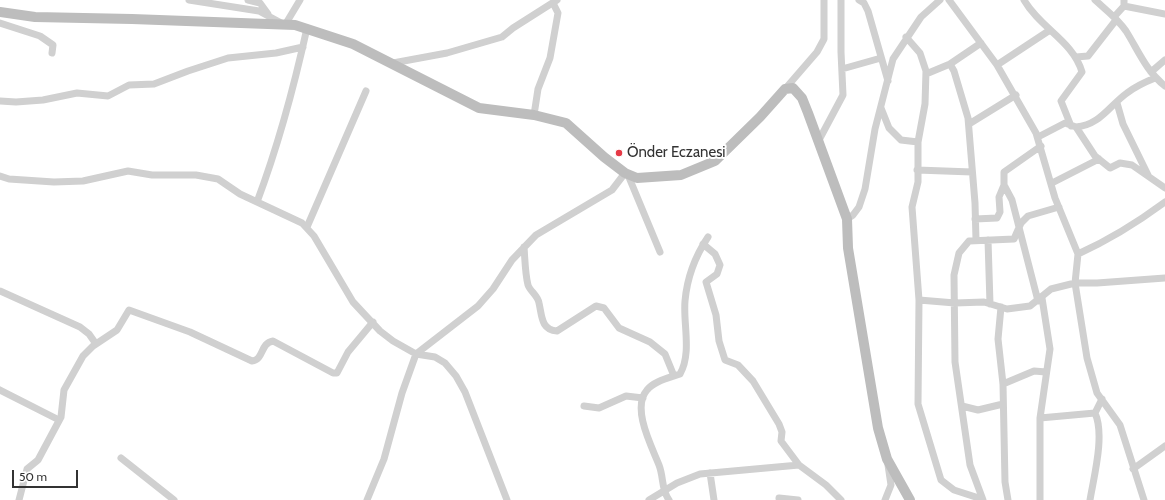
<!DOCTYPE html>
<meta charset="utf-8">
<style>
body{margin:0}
#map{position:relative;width:1165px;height:500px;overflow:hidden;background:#fff;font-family:Cabin,sans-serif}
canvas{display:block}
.scale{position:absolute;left:12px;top:470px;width:66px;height:18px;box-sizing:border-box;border:2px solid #333;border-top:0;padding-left:5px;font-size:12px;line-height:14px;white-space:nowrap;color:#333;-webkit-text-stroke:3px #fff;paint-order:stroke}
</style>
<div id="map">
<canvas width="1165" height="500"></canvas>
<div class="scale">50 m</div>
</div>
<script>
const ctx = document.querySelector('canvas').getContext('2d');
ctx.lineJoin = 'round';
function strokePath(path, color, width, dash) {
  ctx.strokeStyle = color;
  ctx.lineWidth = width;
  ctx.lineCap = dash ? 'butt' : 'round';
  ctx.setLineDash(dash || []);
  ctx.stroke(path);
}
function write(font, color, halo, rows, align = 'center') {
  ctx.font = font + ' Cabin,sans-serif';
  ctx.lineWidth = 4;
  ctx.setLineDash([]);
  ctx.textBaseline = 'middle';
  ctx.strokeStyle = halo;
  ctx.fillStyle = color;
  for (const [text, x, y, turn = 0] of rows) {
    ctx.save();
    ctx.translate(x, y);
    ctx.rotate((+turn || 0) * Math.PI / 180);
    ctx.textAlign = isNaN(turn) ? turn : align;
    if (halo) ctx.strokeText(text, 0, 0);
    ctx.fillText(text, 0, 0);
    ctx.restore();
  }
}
strokePath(new Path2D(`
 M189,0L259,11L285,25L300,0
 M248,0L260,3L268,14
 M859,0L864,3L868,11L888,81
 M949,0L997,65L1036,133L1055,198L1078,254L1075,283L1087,358L1097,393L1120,425L1144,500
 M1024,0C1040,28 1073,41 1082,72L1061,101L1071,126
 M1095,0C1105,9 1118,19 1126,31C1138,50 1146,71 1165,86
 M1124,6L1165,14
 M1114,17L1124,6V0
 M0,23L40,36L53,45L52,53
 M906,37L920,53L926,71L925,104L918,142V182L912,207L919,300L918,404L941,480L954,490L982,499
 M1076,57L1088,56L1116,20
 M393,63L447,53L502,37L513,28L557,0
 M950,64L954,71L968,118L975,203L976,240
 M997,65L1050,30
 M842,69L881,58
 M1151,72L1165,60
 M926,74L950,64L981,43
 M785,89L817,52L824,39V0
 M0,101L16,102L43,100L77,93L108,96L129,85L154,84L188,71L228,58L276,53L303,47
 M1117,103L1123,124L1148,175
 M881,108L889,128L901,140L918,142
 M534,115L538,89L550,58L558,13L553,3
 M969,124L1016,95
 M1076,127C1100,125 1109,106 1127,93C1136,86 1145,82 1155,78
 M1038,137L1065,123L1076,127L1095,156L1110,168L1120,163L1132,165L1165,188
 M819,140L843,95L841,52V0
 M917,170L972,172
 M628,175L660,252
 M0,176L9,179L54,182L83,181L128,171L152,175H196L218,179L240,194L302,223L314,236L353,302L380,331L393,341L416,354L435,357L445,363L456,376L465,392L507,500
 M1052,183L1099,159
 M257,202C278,146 294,87 307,28
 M847,219L853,215L859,207L865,189L875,129L893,59L921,17L940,0
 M975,219L997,218L1000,212L999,197L1004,185
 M307,227L366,91
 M988,240L990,304
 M703,244L715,254L720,265L717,274L706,282L716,315L719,341L725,360L738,365L753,381L779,424L782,432L781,441L799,465
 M524,247C525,259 525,273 528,285C530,291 538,296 539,303C542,316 541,330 557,331L596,306L604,308L619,328L650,342L665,354L674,376
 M1078,254C1109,240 1138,222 1165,202
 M0,291L80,327L89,334L96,344
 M919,300L955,303L984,302L1007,309L1030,306L1051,289L1075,283H1097L1165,278
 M1038,301L1012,200L1004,185V172L1041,146
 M1001,307L998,339L1003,384L1005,482L1008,500
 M1003,384L1034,371L1046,372
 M0,390L59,420
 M584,406L599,408L626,396L643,398
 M962,406L978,410L1003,404
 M1040,418L1095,413L1102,399
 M121,458L174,500
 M1133,469L1165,446
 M710,473L714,500
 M779,498L798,500
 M19,500L27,469L38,460L61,417L64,390L83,356L93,346L117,330L129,310L190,332L252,361C264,360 260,343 273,341L333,373H337L348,352L373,322
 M367,500L384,459L402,393L416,354L478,306L493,289L512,260L536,235L612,190L625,173
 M649,500L677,483L700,474L799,465L826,485L841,500
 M669,500C661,489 664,478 659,465C652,447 631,408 647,390C654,381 669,378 680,374C692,353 683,324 685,301C687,278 696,255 708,237
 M885,500L891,485L888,465
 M983,500L970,465L955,362L954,275L959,253L969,241L1014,239L1021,223L1028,216L1059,207
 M1040,500V418L1050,349L1042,298
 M1090,500C1094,476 1105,435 1095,413`), '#d0d0d0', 7);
strokePath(new Path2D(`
 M0,12L35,17L132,19L295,25L353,44L479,108L534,115L566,123L604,157L625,173L637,178L681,175L715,161L760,117L785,89L793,88L802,98L808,113L847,219L848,248L878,428L887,459L910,500`), '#bdbdbd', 10);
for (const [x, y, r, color] of [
 [619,153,4,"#e63946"]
]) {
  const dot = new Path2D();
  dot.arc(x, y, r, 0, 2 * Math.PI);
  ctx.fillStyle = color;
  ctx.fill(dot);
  strokePath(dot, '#fff', 1.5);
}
write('15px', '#333', '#fff', [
 ["Önder Eczanesi",627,153]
], 'left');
</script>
